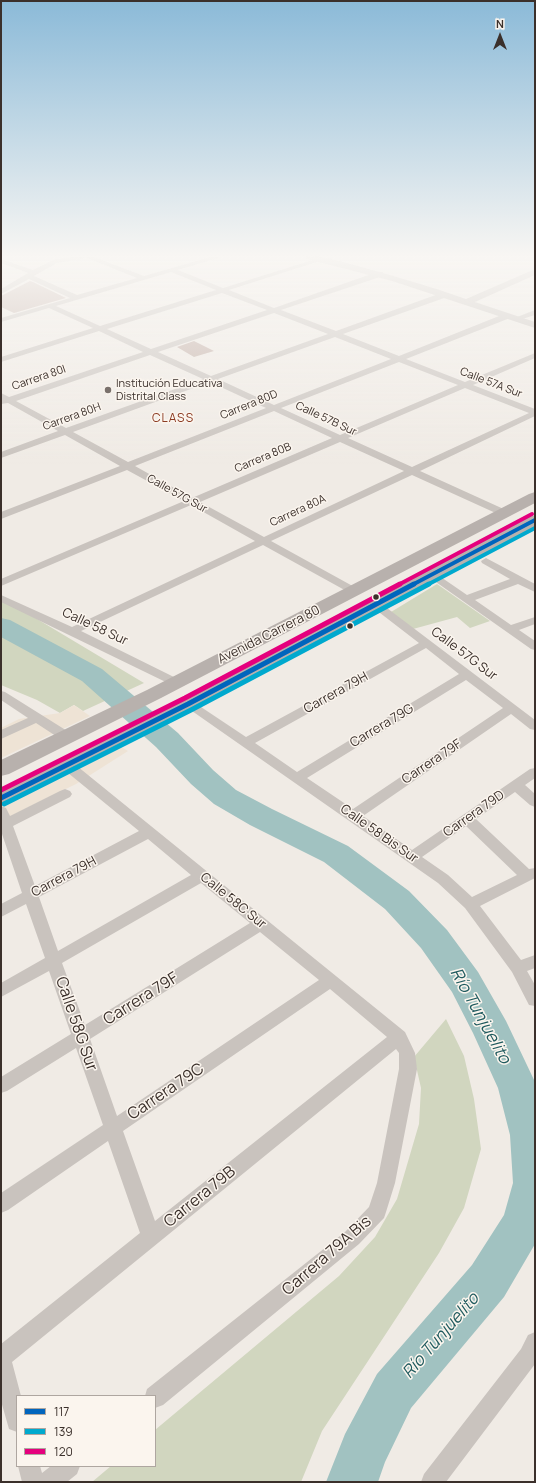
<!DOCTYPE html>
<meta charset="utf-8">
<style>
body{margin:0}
#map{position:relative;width:536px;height:1483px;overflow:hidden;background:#f0ebe5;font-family:Manrope,sans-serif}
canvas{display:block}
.frame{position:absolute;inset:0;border:2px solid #3b302b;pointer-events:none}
.legend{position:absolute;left:16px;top:1395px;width:140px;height:72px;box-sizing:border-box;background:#fbf5ee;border:1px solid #aea6a0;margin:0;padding:5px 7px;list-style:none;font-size:12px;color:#3b302b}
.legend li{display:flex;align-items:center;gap:8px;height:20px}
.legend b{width:20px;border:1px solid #aea6a0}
.north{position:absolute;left:480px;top:16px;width:40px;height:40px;-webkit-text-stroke:3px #fbf5ee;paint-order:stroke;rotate:0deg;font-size:11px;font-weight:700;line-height:16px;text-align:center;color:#3b302b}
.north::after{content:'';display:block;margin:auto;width:14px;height:18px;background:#3b302b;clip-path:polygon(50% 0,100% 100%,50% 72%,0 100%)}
</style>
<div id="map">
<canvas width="536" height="1483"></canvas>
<div class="frame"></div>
<ul class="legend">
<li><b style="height:5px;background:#0065bd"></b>117</li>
<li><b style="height:5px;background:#00a9ce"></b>139</li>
<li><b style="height:5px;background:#e5007d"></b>120</li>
</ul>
<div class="north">N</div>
</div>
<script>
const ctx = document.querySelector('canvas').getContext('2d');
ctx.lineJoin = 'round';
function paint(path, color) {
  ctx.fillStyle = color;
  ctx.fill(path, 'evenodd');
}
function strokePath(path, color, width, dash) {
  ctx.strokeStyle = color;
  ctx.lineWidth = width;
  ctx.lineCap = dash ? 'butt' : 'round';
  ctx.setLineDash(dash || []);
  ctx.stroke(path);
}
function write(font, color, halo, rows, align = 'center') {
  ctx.font = font + ' Manrope,sans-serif';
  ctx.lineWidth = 3;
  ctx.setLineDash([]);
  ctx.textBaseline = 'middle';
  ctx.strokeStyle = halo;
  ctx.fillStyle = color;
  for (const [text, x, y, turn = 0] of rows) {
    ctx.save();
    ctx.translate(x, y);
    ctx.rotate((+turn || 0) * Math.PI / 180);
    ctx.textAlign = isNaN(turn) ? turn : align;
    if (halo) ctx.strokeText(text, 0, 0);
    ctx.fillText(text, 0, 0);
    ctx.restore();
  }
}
paint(new Path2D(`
 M437,584L490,621L470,628L457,617L413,629L391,612Z
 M1,601L32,616L144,683L83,711L74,705L60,713L37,700L1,685Z
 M446,1019L464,1056L474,1099L481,1149L464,1208L439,1253L322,1431L301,1482H92L111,1466H155V1430L339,1276L375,1237L397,1199L419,1124L421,1088L414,1057Z`), '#d1d6bf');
paint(new Path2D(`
 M74,705L90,716L1,758V728L19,719L60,713Z
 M118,745L128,751L76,784L1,821V805Z`), '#eee3d5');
paint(new Path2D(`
 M1,618L10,620L102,669L178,733L213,770L236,790L272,809L348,846L409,891L447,930L478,972L506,1021L535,1082V1244L504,1297L411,1408L385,1462L378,1482H326L345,1434L377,1374L472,1265L504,1215L513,1183L510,1135L498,1088L473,1033L452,992L421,948L385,909L324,862L250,825L214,804L191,784L156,747L82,681L1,637Z`), '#a1c2c1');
paint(new Path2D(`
 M30,281L33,282L66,298L14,313L1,307V296Z
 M194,341L214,351L194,357L177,347Z`), '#c3afa7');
paint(new Path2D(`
 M71,257H85L82,259L57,263L34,276L77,295L137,278L87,258L86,257H94L144,276L210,257H219L218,258L178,270L223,288L319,258H323V260L229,290L274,308L377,272H383V276L281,310L336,331L441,293H447V297L343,334L399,356L504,314H510V318L406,359L465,382L535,353V358L473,385L535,409V416L420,471L508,511L509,513L508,515H500L412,475L271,541L358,589L360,591L358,593H350L263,545L81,631L180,680L182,683L180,686L176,687L1,602V595L72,627L255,541L191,505L1,586V579L184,501L127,470L1,519V512L120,466L65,435L1,458V452L58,431L8,403L1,404V393L9,397L143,352L99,331L1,362V357L93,328L49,308L1,322V318L70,298L29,279L1,294V289L28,273L1,263V259L33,270L53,260ZM171,272L216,290L100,326L56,306ZM222,293L267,310L151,349L107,329ZM274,313L328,334L211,376L158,352ZM335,337L391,359L274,405L218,379ZM150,355L203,379L66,428L16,401ZM399,362L458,385L340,435L281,408ZM210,382L266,408L128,462L73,432ZM465,388L529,413L412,467L348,438ZM274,411L332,438L192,498L135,466ZM340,442L404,471L264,537L200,502Z
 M535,310V315L516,321L512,319Z
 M486,558L535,584V592L518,584L475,600L511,625L535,617V624L519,630L535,641V650L531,649L426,575L431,572L435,573L467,595L510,579L482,563L481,561Z
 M375,601L379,602L535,720V730L530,729L511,714L363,816L412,850L530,769L535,768V778L525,785L535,794V807L530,805L515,792L476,819L529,869L535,868V878L480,906L521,960L535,955V968L527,971L535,985V1006L529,1005L512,972L465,908L438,883L182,704L184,701H192L246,737L419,643L371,606L369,604L371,602ZM426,648L459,674L297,772L255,743ZM466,680L503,708L353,809L307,778ZM466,826L517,875L472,897L448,875L422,857Z
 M1,691L5,692L72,734L73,737L72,740H62L36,723L1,739V730L28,718L1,700Z
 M67,761L72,762L405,1032L415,1053L417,1069L395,1183L386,1212L384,1218L359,1244L163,1405L155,1408V1396H145L147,1389L345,1232L369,1207L377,1183L399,1069V1053L396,1049L12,1362L21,1396H17V1432L9,1429L1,1401V1344L140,1233L108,1141L8,1210L1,1213V1193L103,1125L76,1048L7,1091L1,1093V1077L71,1034L49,971L1,997V983L45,958L26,904L1,917V904L22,893L1,831V806L6,808L10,816L60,791L65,789L70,791L72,794L70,797L13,826L35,886L139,831L62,768L60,765L62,762ZM148,839L191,875L58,951L39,897ZM201,883L250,923L85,1025L62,963ZM260,932L319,980L117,1116L90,1039ZM330,989L387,1037L155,1221L123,1131Z
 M535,1332V1364L446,1482H421L424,1474L521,1349L528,1335Z
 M18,1466H40L42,1473L51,1466H80L77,1474L67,1482H22Z`), '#c9c3be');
paint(new Path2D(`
 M306,257C321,255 339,261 354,265C392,275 429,286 466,299L535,269V275L475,302L535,322V328L392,281L307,259Z`), '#c9c3be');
paint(new Path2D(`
 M535,492V503L161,698L9,774L1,776V760L147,690L529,494Z
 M535,515V527L195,708L9,803L1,805V789L181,700L529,517Z`), '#b8b1ad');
strokePath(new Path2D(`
 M412,585L535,520`), '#0065bd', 4);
strokePath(new Path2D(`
 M1,798L188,704L414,584`), '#0065bd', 5);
strokePath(new Path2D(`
 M427,585L535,528`), '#00a9ce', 4);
strokePath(new Path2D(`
 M4,804L191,710L429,584`), '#00a9ce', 5);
strokePath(new Path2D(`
 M398,585L532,514`), '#e5007d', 4);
strokePath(new Path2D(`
 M1,790L185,698L400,584`), '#e5007d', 5);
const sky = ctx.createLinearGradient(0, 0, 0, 464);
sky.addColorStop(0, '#8bbad8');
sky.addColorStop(0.55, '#f8f6f3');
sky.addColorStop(1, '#f8f6f300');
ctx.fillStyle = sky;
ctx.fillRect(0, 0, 536, 464);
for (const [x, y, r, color] of [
 [108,390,4,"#7a716c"],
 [376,597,3.5,"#3b302b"],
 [350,626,3.5,"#3b302b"]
]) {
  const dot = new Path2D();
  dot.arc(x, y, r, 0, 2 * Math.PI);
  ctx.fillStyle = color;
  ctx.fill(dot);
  strokePath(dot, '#fbf5ee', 1.5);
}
write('11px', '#3b302b', '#fbf5ee', [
 ["Carrera 80I",39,378,-19],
 ["Calle 57A Sur",491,383,21],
 ["Carrera 80D",249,405,-22],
 ["Carrera 80H",72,417,-20],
 ["Calle 57B Sur",326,419,25],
 ["Carrera 80B",263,458,-23],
 ["Calle 57G Sur",177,494,29],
 ["Carrera 80A",298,511,-25]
]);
write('11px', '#3b302b', '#fbf5ee', [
 ["Institución Educativa",116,384],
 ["Distrital Class",116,397]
], 'left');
ctx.letterSpacing = '1px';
write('12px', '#8c3b22', '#fbf5ee', [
 ["CLASS",173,419]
]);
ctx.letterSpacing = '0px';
write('13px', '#3b302b', '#fbf5ee', [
 ["Calle 58 Sur",95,627,25],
 ["Avenida Carrera 80",269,635,-27],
 ["Calle 57G Sur",464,654,37],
 ["Carrera 79H",336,693,-29],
 ["Carrera 79G",382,726,-31],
 ["Carrera 79F",432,762,-34],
 ["Carrera 79D",474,814,-35],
 ["Calle 58 Bis Sur",379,834,35],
 ["Carrera 79H",64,877,-28],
 ["Calle 58C Sur",233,901,39]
]);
write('16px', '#3b302b', '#fbf5ee', [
 ["Carrera 79F",141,999,-32],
 ["Calle 58G Sur",76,1024,71],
 ["Carrera 79C",166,1092,-34],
 ["Carrera 79B",200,1197,-39],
 ["Carrera 79A Bis",327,1256,-41]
]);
write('italic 17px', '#1f5a5e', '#fbf5ee', [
 ["Río Tunjuelito",480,1016,61],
 ["Río Tunjuelito",441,1336,-49]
]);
</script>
